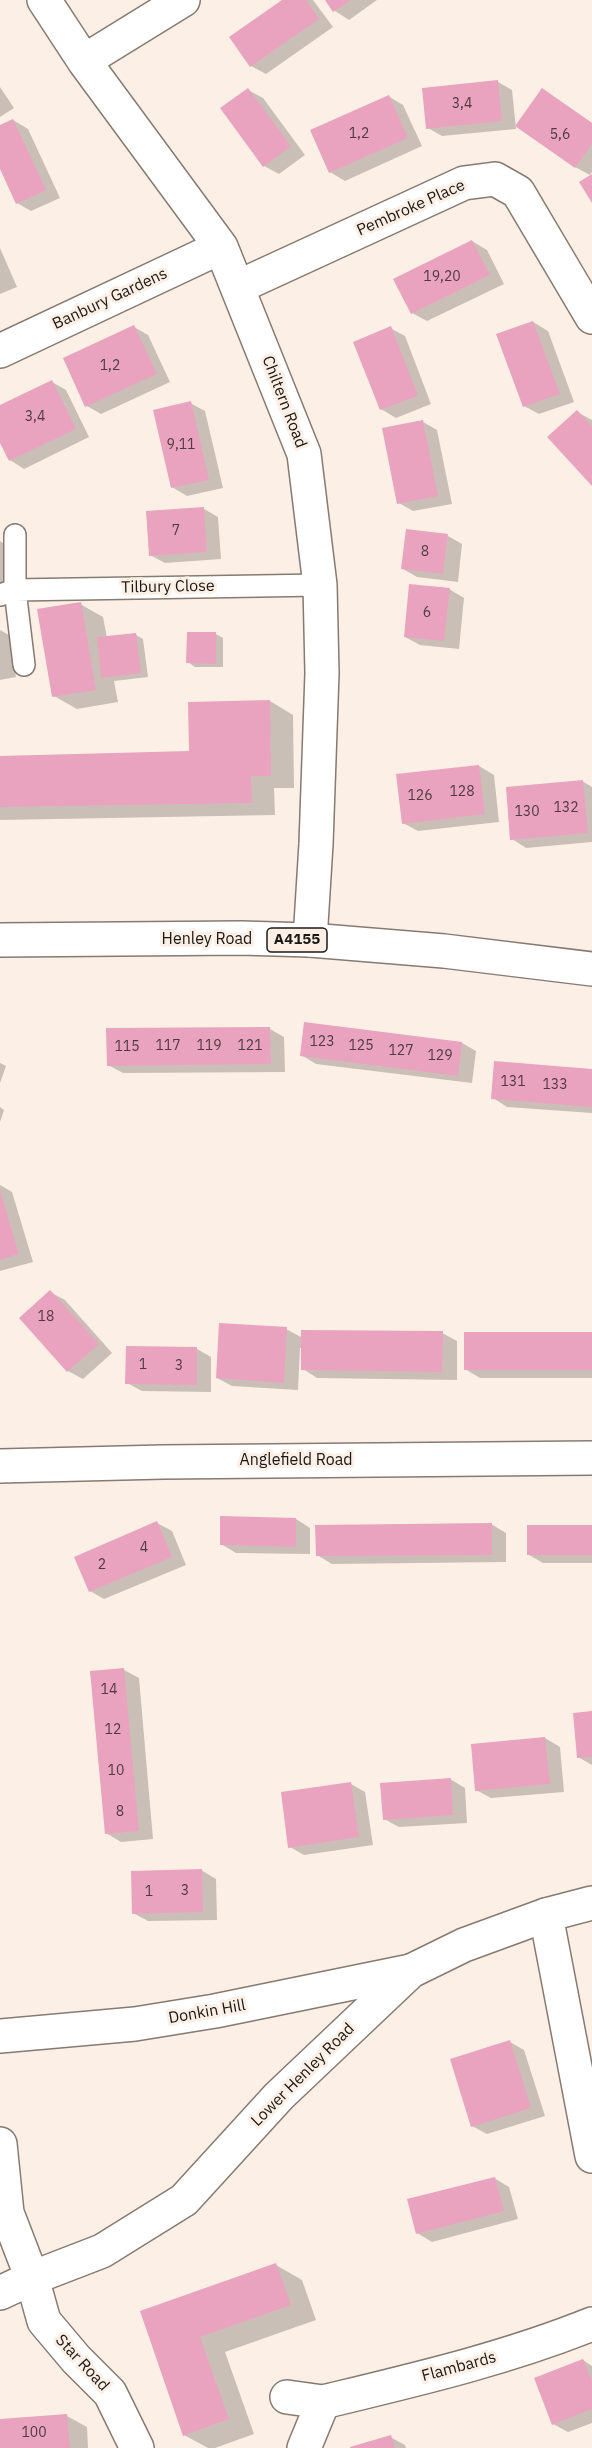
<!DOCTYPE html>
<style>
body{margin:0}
canvas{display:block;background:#fcefe5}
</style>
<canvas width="592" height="2448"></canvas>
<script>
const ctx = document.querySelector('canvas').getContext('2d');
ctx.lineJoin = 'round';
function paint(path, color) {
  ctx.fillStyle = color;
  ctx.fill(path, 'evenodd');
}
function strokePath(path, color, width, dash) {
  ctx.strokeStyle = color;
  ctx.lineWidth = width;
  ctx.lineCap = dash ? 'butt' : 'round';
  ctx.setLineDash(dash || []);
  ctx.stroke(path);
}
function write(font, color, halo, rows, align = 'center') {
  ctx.font = font + ' "IBM Plex Sans",sans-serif';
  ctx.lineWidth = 6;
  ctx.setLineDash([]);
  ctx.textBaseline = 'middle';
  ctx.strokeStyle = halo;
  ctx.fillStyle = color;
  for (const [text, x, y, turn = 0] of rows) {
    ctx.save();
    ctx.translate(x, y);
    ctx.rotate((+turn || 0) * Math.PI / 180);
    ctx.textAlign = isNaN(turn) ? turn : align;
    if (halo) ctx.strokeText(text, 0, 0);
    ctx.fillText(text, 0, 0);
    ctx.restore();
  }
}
paint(new Path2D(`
 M285,0H313L333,27L266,74L251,66Z
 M327,0H377L349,20L335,11Z
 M498,82L512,90L516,129L442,136L428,128Z
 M0,87L14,108L0,117Z
 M248,90L263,98L305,155L279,174L264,166Z
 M543,90L592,123V172L590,175L575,167Z
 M388,96L403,105L422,146L345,181L330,172Z
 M13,120L28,129L60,198L31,211L17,203L0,166V126Z
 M472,241L487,250L504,284L427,321L412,313Z
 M0,248L17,287L0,294Z
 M533,322L548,331L574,402L539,414L524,406Z
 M134,327L148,335L170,382L101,414L87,406Z
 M390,328L405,336L431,404L396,418L381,409Z
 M52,382L66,390L89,437L24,469L10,460L0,440V407Z
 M190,403L205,411L223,488L187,496L172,487Z
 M577,412L592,420V484Z
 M423,422L437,430L452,504L413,511L399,503Z
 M204,509L218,517L221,559L165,563L150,555Z
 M408,531L448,536L462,544L458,582L417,577L403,569Z
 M0,541L3,543L5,604L0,605Z
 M449,589L464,598L459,649L420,645L405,637Z
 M80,604L103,617L107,638L136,635L143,639L148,677L114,681L118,702L77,709L54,696Z
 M0,630L9,635L16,677L0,680Z
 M216,634L223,638V667H195L188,662Z
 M270,701L293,715L294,788H274L275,815L0,820V757L190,753Z
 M479,766L494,775L499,822L418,831L403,823Z
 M582,781L592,787V842L526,848L512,839Z
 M270,1029L284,1037L285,1072L123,1073L108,1065Z
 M462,1043L476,1051L472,1083L316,1064L301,1055Z
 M0,1063L6,1066L0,1083Z
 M592,1070V1113L507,1107L493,1098Z
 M0,1107L4,1110L0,1122Z
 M0,1185L12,1192L33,1262L0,1271Z
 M50,1292L65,1300L112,1353L83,1379L68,1371L21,1318Z
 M286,1329L303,1338L442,1333L457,1341V1380L317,1378L303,1369V1348H300L298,1390L232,1386L217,1378Z
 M592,1333V1378H480L465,1369Z
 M197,1349L211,1357V1392L142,1391L127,1383Z
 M296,1519L310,1528V1554L236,1553L221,1544Z
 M157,1523L172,1531L186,1565L104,1599L90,1591Z
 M491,1524L506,1533V1562L332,1564L317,1555Z
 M592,1526V1563H543L529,1555Z
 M124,1670L139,1678L153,1839L121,1842L106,1833Z
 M592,1712V1765L578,1757Z
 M545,1738L560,1747L564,1792L491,1798L476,1790Z
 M450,1779L465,1788L467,1823L399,1827L384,1819Z
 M351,1784L365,1792L373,1845L304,1855L290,1847Z
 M201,1870L216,1879L217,1920L148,1921L133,1913Z
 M510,2042L524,2050L545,2116L487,2134L472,2126Z
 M494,2178L509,2187L518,2219L432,2242L417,2233Z
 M276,2265L302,2280L316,2320L225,2352L254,2434L215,2448H208L184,2435L142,2312Z
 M583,2360L592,2366V2423L568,2432L553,2424Z
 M67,2416L87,2427L88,2448H0V2420Z
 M390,2437L405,2445L406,2448H354Z`), '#0003');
paint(new Path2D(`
 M282,0H306L319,19L250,67L229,37Z
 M325,0H351L333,12Z
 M498,80L502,121L426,129L422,88Z
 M248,88L291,146L263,167L220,108Z
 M542,88L592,123V144L575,168L515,126Z
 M389,95L408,138L329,173L310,130Z
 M13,119L46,190L16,204L0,169V125Z
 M592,174V203L579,182Z
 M472,240L490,275L411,314L393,279Z
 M533,321L560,394L523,407L496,334Z
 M134,325L157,374L85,407L63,358Z
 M391,326L418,396L380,410L353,342Z
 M52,380L76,429L9,461L0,443V405Z
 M191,401L209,480L171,488L153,410Z
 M577,410L592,427V486L547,437Z
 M423,420L438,496L397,504L382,428Z
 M204,507L207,552L149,556L146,511Z
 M406,529L448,534L443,574L401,569Z
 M409,584L450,588L444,641L404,637Z
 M81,602L96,690L52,697L37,609Z
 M187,632H216V664L186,663Z
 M136,633L141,673L101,678L97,637Z
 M270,700L271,776H251L252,803L0,807V756L189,751L188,702Z
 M479,765L485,814L402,824L396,774Z
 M583,780L588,833L510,840L506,787Z
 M304,1022L462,1042L458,1076L300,1056Z
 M270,1027L271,1064L107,1066L106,1028Z
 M494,1061L592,1069V1107L491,1099Z
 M0,1191L19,1254L0,1260Z
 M50,1290L99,1344L67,1372L19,1318Z
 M219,1323L287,1327L284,1383L216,1378Z
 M301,1330L443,1331L442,1372L301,1370Z
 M464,1332H592V1370H464Z
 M126,1346L197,1347V1385L125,1384Z
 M220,1516L296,1518V1547L220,1545Z
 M157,1521L172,1557L89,1592L74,1557Z
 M492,1523V1555L316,1556L315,1525Z
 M527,1525H592V1555H527Z
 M124,1668L139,1831L105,1834L90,1671Z
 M592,1711V1757L577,1758L573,1713Z
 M545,1737L550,1784L475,1791L471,1744Z
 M451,1778L453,1815L383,1820L380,1783Z
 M351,1782L359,1837L288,1848L281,1792Z
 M202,1869L203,1912L132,1914L131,1871Z
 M510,2040L531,2108L471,2127L450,2059Z
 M495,2177L504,2211L416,2234L407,2199Z
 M276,2263L291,2305L200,2337L229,2419L183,2436L140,2311Z
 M583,2359L592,2381V2409L552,2425L534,2378Z
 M67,2414L70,2448H0V2419Z
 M391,2435L395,2448H350V2447Z`), '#e9a3be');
const lane = new Path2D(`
 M15,535V590L24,665
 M0,595L15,590L320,585`);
const street = new Path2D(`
 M44,0L84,61L221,247L304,454L320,585L322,673L316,844L310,940
 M84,61L183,0
 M238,287L464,183L495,179L518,192L592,317
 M0,351L221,247
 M0,1466L163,1462L592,1458
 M546,1915L592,2156
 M0,2036L135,2024L215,2011L411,1971
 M0,2144L7,2213L32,2278L44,2321L76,2359L110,2393L137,2448
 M287,2397L323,2402
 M304,2448L323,2402C414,2380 505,2359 592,2324`);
const secondary = new Path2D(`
 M0,2293L32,2278L102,2251L184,2200L279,2096L411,1971L464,1945L546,1915L592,1903`);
const primary = new Path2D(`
 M0,940L241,938L310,940L444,951L592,969`);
strokePath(lane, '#867a71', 24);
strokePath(street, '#867a71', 36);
strokePath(secondary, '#867a71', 36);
strokePath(primary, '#867a71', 36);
strokePath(lane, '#fff', 21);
strokePath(street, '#fff', 33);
strokePath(secondary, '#fff', 33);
strokePath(primary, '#fff', 33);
write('14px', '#4f3b3e', null, [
 ["3,4",462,104],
 ["1,2",359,134],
 ["5,6",560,135],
 ["19,20",442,277],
 ["1,2",110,366],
 ["3,4",35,417],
 ["9,11",181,445],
 ["7",176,531],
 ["8",425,552],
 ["6",427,613],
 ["128",462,792],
 ["126",420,796],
 ["132",566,808],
 ["130",527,812],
 ["123",322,1042],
 ["117",168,1046],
 ["119",209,1046],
 ["121",250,1046],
 ["125",361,1046],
 ["115",127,1047],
 ["127",401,1051],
 ["129",440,1056],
 ["131",513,1082],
 ["133",555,1085],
 ["18",46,1317],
 ["1",143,1365],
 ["3",179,1366],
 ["4",144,1548],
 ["2",102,1565],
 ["14",109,1690],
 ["12",113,1730],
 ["10",116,1771],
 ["8",120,1812],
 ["3",185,1891],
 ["1",149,1892],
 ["100",34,2433]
]);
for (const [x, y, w] of [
 [297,940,60]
]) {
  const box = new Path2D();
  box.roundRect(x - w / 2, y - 12, w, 24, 4.5);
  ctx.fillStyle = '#fcefe5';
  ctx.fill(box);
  strokePath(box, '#1c1814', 1.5);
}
write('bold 15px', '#1c1814', null, [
 ["A4155",297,940]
]);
write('16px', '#1c1814', '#fcefe5', [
 ["Pembroke Place",411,208,-24],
 ["Banbury Gardens",110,299,-25],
 ["Chiltern Road",284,402,69],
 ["Tilbury Close",168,587,-1],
 ["Henley Road",207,939],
 ["Anglefield Road",296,1460],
 ["Donkin Hill",207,2012,-10],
 ["Lower Henley Road",303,2075,-45],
 ["Star Road",82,2363,47],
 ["Flambards",459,2367,-15]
]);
</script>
